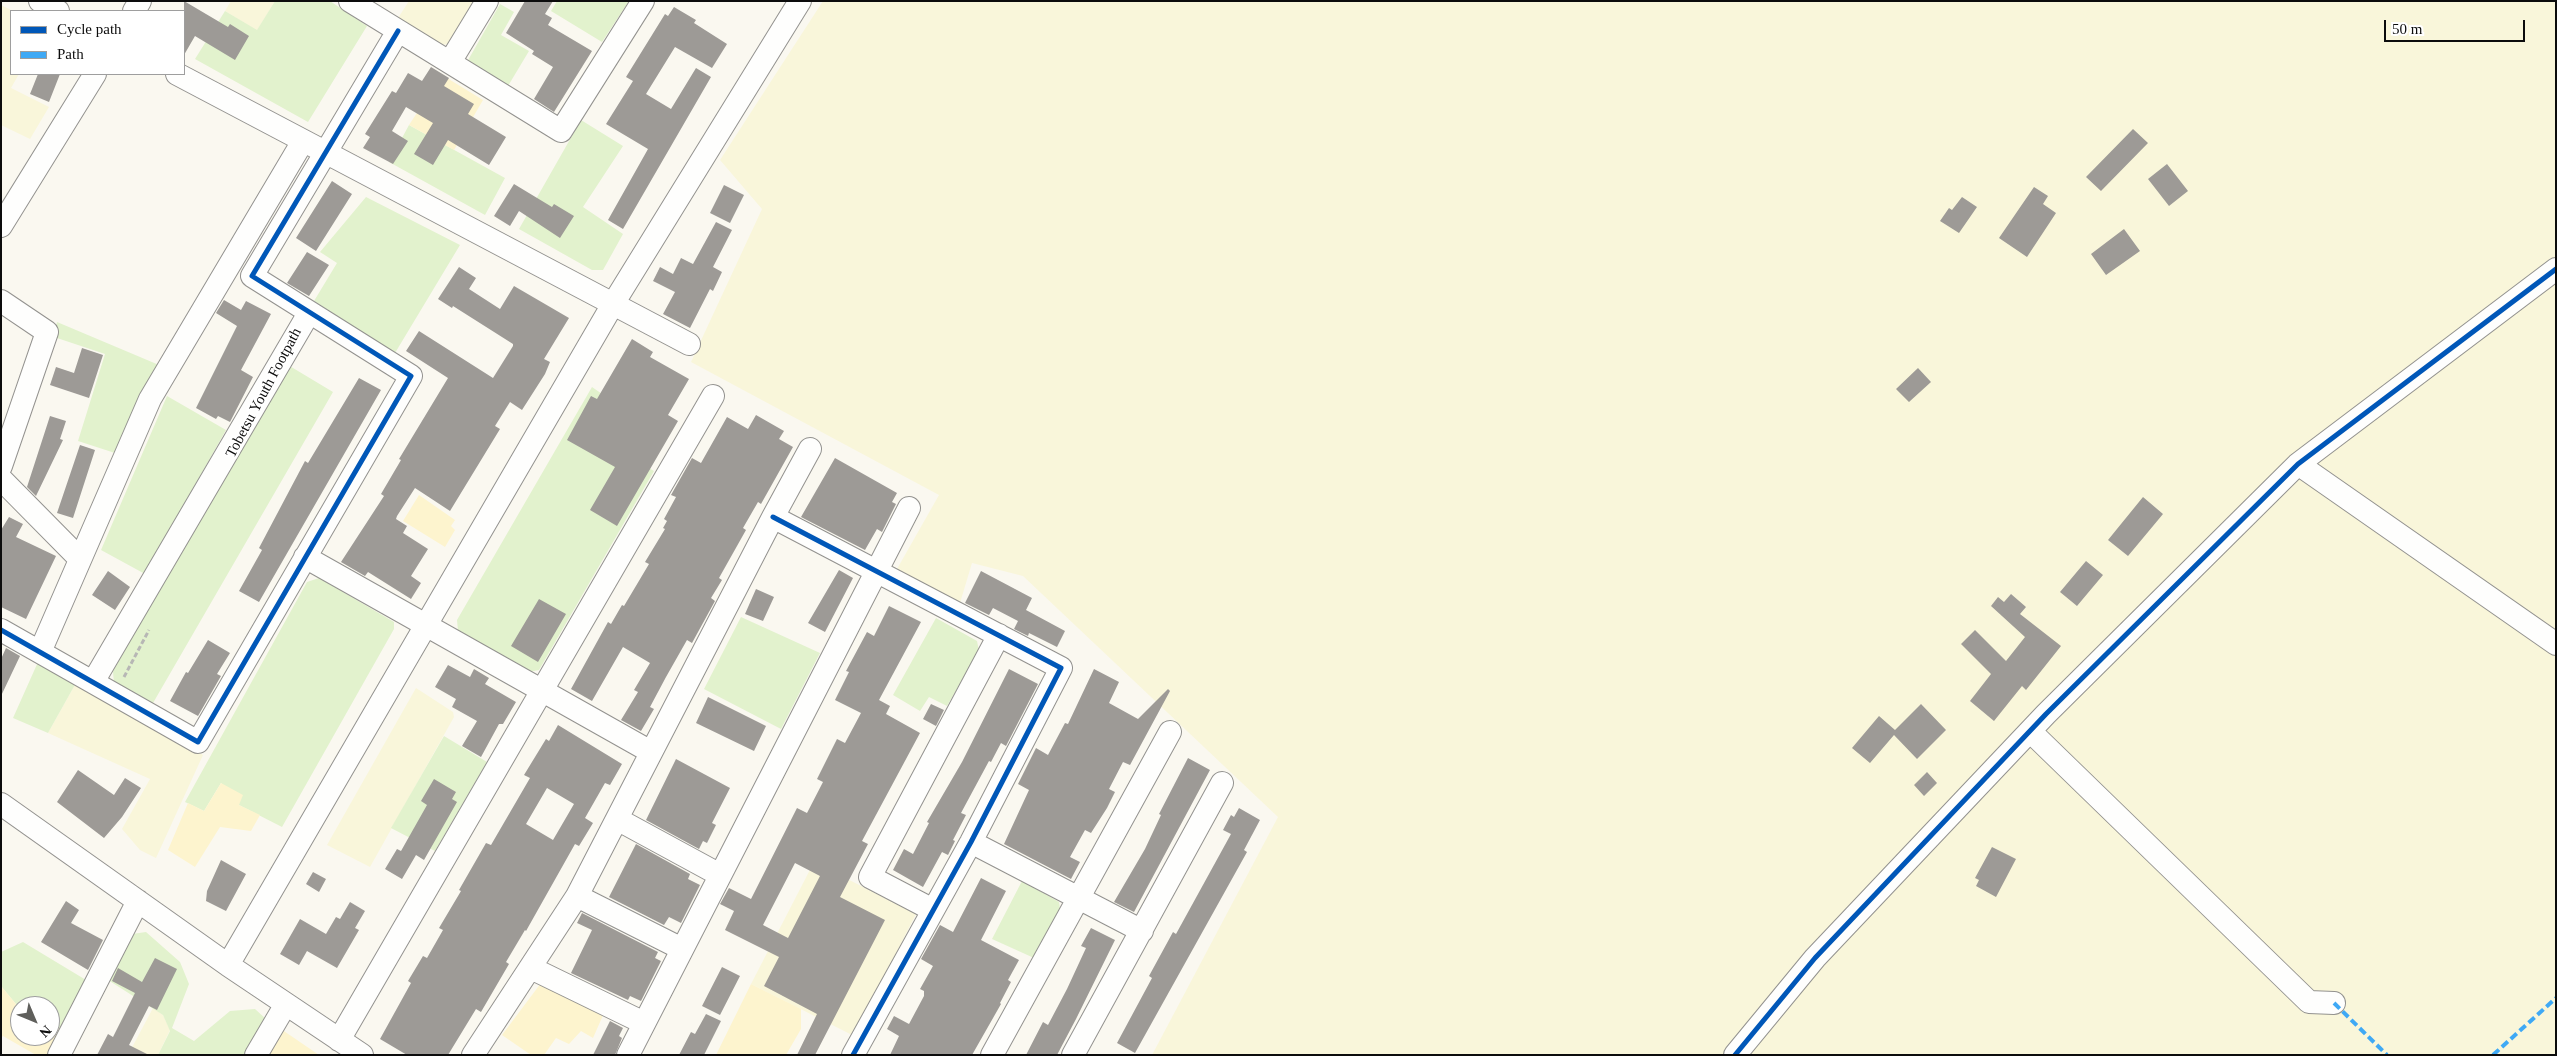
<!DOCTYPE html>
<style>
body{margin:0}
#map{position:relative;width:2557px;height:1056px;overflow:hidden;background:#faf8f0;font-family:Georgia,serif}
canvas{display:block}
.frame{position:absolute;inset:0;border:2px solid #0c0c0c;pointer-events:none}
.legend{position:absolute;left:10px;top:10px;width:175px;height:65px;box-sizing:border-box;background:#fff;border:1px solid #9e9e9e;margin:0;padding:6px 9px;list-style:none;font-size:15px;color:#0c0c0c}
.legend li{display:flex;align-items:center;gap:10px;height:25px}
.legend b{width:25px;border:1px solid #9e9e9e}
.north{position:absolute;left:10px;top:996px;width:50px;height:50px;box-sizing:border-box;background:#fff;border:1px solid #9e9e9e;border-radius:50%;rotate:135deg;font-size:14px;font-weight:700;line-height:20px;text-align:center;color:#0c0c0c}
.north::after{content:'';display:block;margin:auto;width:18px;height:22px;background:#5f5f5c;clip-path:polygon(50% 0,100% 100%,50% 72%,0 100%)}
.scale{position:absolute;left:2384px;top:20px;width:141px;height:22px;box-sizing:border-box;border:2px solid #0c0c0c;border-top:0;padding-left:6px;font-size:15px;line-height:18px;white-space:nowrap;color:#0c0c0c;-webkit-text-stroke:4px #fff;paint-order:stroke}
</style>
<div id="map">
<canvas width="2557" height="1056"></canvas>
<div class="frame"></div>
<ul class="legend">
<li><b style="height:6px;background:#0057b8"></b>Cycle path</li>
<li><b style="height:6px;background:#3fa9f5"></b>Path</li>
</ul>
<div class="north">N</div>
<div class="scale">50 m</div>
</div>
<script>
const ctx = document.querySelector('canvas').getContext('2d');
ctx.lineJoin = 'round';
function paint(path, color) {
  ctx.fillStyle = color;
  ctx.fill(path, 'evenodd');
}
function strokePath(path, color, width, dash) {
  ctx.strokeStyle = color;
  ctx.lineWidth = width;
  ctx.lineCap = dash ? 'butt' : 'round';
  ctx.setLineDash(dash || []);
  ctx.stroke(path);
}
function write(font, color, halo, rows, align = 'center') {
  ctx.font = font + ' Georgia,serif';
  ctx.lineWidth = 5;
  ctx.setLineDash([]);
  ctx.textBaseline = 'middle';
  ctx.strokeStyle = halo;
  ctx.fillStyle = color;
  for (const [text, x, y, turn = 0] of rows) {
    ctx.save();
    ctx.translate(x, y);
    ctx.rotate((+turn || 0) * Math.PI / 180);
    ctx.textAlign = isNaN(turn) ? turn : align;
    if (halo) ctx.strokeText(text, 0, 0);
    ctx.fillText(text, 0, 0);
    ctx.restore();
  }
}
paint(new Path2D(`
 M231,1H275L257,31L225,11Z
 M409,1H474L449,44L439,45L398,18Z
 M823,1H2556V1055H1152L1278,817L1023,576L972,563L960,603L897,569L939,495L691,362L762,209L720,160Z
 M1,5L13,11H11V74H19L11,88L49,107L30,139L1,125Z
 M76,683L203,755L156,858L140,850L122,829L150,779L48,733Z
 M416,688L453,712L454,717L370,867L327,845Z
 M814,862L916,914L854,1036L751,984Z
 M153,1008L163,1015L170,1030L158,1055H128Z`), '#f9f6da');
paint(new Path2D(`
 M275,1H330L367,26L308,122L195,59L225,11L257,30Z
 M557,1H629L602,42L551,11Z
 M500,4L514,12L501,35L529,51L508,86L467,62Z
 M581,120L623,146L583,207L623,234L603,270H592L519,229Z
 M409,125L505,178L485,215L389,162Z
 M366,197L460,245L395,353L314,301L337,263L320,252Z
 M57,322L159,365L118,454L78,441L105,354L54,337Z
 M288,365L333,392L153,703L114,684L113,671Z
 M592,387L628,412L610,446L654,471L539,670L529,672L458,631L457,620Z
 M167,396L226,430L145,574L101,550Z
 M319,578L394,622V629L282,827L239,805L221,783L204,811L185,802L307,582Z
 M741,617L820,653L781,729L704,689Z
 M936,618L977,641L979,651L947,706L929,697L920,711L893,695Z
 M38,662L76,683L48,733L13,718Z
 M444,736L487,762L435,851L391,828Z
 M1022,881L1059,902L1060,909L1034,958L992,939Z
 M146,932L180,962L189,984L172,1028L194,1041L230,1011L255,1009L266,1019L245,1055H158L170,1031L163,1015L108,980L132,934Z
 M23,942L86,980L63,1030L50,1024V1006H20V1009L1,986V952Z`), '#e2f2cd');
paint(new Path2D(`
 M442,75L483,100L454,150L409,125Z
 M419,495L455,520L451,526L455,530L445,547L403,521Z
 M221,783L243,795L239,805L260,815L251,831L220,827L195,867L168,850L188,803L204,811Z
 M541,983L604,1013L593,1038L581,1031L569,1044L556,1038L544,1055H531L502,1035Z
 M751,984L801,1009V1029L786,1055H716Z
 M1,986L20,1009V1036H50V1024L63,1030L50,1055H36L3,1036L1,1038Z
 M278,1027L319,1055H261Z`), '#fdf4ce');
paint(new Path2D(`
 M184,1L228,27L230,24L249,36L235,60L195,36L184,55Z
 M525,1H553L545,14L552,18L548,25L592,51L554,112L534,99L553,67L532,54L534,51L506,33Z
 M674,7L696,20L694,23L727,44L712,68L675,47L646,94L671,109L696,68L711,77L623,229L608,220L648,149L606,124L633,81L626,77L665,14L668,16Z
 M431,67L449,78L444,86L474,104L468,114L506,137L489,165L448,140L433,165L414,154L433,123L406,107L392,131L408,141L393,164L363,148L370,137L365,134L392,91L396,93L408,73L422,81Z
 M38,74H60L49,102L30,94Z
 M2133,129L2148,143L2101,191L2086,177Z
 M2167,164L2188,191L2169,206L2148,179Z
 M332,181L352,194L316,251L296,238Z
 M514,184L552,207L554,204L574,216L560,238L519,211L510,226L494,216Z
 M724,185L744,195L730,223L710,213Z
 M2034,187L2048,196L2043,204L2056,213L2027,257L1999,238Z
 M1962,197L1977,207L1959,233L1940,221L1949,208L1952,210Z
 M716,222L732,230L713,267L722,272L713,291L710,289L690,328L663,314L675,292L653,281L660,267L673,274L681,258L693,264Z
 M2124,229L2140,251L2106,275L2091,254Z
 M307,252L329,265L309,296L287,283Z
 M459,267L476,278L469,289L500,309L514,286L569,318L544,359L550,362L545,374L522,410L510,402L495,426L500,429L450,511L415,488L397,516L396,519L407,526L403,533L428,549L411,576L421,583L411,599L368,572L365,576L341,562L384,496L381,494L401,460L399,459L448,378L406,351L419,331L493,378L513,346V344L453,306L452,308L438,299Z
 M224,300L241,310L246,301L271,314L241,370L253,377L230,422L218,416L216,419L196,408L237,326L216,313Z
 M632,339L653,352L650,357L689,379L668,415L678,421L617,526L590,510L615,467L567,440L591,396L597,399Z
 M82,348L103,355L89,398L50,385L56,367L74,373Z
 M1918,368L1931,382L1909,402L1896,389Z
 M359,378L381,390L259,602L239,591L262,550L259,548L305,461L308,463Z
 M756,415L784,431L779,439L793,447L761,504L758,502L743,528L746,530L719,578L722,580L711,598L715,601L692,643L687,640L666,677L650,707L654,709L641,731L621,720L638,692L634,690L650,663L623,647L592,701L571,689L608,622L611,624L622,605L624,606L649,564L645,562L665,529L663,528L667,521L664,519L676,497L671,495L692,458L701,463L727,417L748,429Z
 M50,416L66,421L60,439L63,440L36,496L27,487Z
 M80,445L95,450L73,518L57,513Z
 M835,458L897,493L892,502L896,504L882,532L877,529L865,550L801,517Z
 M2143,497L2163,514L2128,556L2108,540Z
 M9,517L23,524L16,537L56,556L26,619L1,607V530Z
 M2086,561L2103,575L2077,606L2060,592Z
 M839,570L853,578L825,632L808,623Z
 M108,571L130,587L115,610L92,595Z
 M981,571L1032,598L1026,610L1065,631L1057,647L1029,633L1028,636L1014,629L1018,621L993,608L989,615L965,603Z
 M756,589L774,597L763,621L745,614Z
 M2011,594L2026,607L2020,614L2061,646L2026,690L2022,686L1994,721L1970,701L1991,674L1961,644L1975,630L2006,661L2025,637L1991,606L1998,597L2004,602Z
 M539,599L566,614L538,662L511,646Z
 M889,606L921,622L879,700L890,706L886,714L920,733L862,841L868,844L840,897L885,920L815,1055H797L817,1014L764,986L779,957L725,930L734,911L720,904L729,888L751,899L797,808L807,813L823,782L817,779L837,739L845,743L861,713L835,700L849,672L846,671L867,632L874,636ZM795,863L820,876L788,938L763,925Z
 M208,640L230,653L217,674L221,676L198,716L170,701L186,672L188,673Z
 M6,648L20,656L1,696V659Z
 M448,665L470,677L474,669L489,678L485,684L516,702L503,724H499L481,757L462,746L477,721L452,707L456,699L435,687Z
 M1009,669L1038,684L1006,746L1001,743L991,762L989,761L961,813L966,815L953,840L955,841L948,855L942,852L923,887L893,870L904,849L913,854L929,823L927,822L962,762Z
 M1094,669L1119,682L1109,703L1138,719L1168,689L1170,691L1130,765L1123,762L1109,789L1115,792L1107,808L1091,833L1085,830L1070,857L1080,862L1071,879L1004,844L1029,790L1018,784L1036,748L1048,755L1065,723L1068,724Z
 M708,697L766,726L754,751L696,723Z
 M931,704L944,710L936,726L923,719Z
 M1921,704L1946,730L1917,759L1894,735L1870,763L1852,748L1879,716L1895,730Z
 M558,725L622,764L610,785L605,783L585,818L593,823L579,846L575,844L526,931L525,930L506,962L509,964L481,1012L476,1009L448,1055H407L380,1039L411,983L408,981L423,956L427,958L443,930L439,928L461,891L459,890L486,843L491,845L530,778L524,775L546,739L549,741ZM547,788L574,804L553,840L526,824Z
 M1188,758L1210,770L1134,912L1114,902L1145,849L1161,815L1159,814Z
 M676,759L730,788L712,823L716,825L707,843L703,841L699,849L646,820Z
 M78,770L114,795L125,778L141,788L122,817L104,838L57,802Z
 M1927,772L1937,783L1924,796L1914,785Z
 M434,779L456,792L452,799L457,802L424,860L416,855L402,879L385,869L397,849L401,851L427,805L421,801Z
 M1239,808L1260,820L1244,850L1247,852L1135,1053L1117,1043L1152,978L1149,976L1173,932L1176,934L1231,834L1223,830L1231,815L1234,817Z
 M636,844L690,874L688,879L700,885L681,923L669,917L664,925L609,897Z
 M1992,847L2016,859L1996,897L1976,886L1979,880L1975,878Z
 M221,860L246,874L226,911L206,901L207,891Z
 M313,872L326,879L319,892L306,884Z
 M981,878L1006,891L981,940L1019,960L1008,980L1011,982L1000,1003L1001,1004L972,1055H890L899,1036L887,1029L894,1016L909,1024L924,996V991L920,989L933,966L921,959L940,925L953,932Z
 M66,901L79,910L71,923L103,940L88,970L41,942Z
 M350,902L365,911L355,928L359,930L337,968L307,951L299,965L280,954L300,919L326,934L336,917L340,919Z
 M582,913L658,952L655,958L661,961L641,1001L630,996L628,1000L571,973L592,930L577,923Z
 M1091,928L1115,940L1076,1019L1057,1055H1026L1043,1022L1048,1025L1067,989L1086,948L1081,946Z
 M155,958L177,969L157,1010L149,1006L129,1045L149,1055H97L108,1034L113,1037L135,993L112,981L118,968L142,982Z
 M722,967L740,976L720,1015L702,1006Z
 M706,1014L721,1021L704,1055H679L691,1032L695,1034Z
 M610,1021L623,1028L619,1036L622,1038L615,1055H593Z`), '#9d9a96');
const minor = new Path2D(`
 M40,1L58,11
 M350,1L561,131L643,1
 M134,11L140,1
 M450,62L487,1
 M177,74L689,344
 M1,226L95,74
 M1,301L47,332L1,466
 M2298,464L2556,644
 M1,479L80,559
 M773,517L1061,668L971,842L853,1055
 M305,557L651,752
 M1,630L198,742L411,376L252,276L398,31
 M40,652L150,399L303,141
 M93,682L309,313
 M2030,731L2309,1002L2334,1003
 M1,804L228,965L362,1055
 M617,819L720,875
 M971,842L1142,931
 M577,896L682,949
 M933,910L870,877L999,635
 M228,965L613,304L800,1
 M531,968L644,1023
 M339,1040L713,396
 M59,1055L138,901
 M256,1055L286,1004
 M473,1055L577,896L773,517L810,449
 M628,1055L909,508
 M992,1055L1170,732
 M1073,1055L1222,783
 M1735,1055L1815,958L2046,714L2298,464L2556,269`);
strokePath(minor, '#93928f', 24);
strokePath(new Path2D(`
 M124,677L149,630`), '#b7b7b5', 3, [5, 2.5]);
strokePath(minor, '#fefefd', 22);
strokePath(new Path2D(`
 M2334,1003L2387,1055
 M2493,1055L2556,998`), '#3fa9f5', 4, [8, 4]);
strokePath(new Path2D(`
 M773,517L1061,668L971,842L853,1055
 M1,630L198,742L411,376L252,276L398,31
 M1735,1055L1815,958L2046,714L2298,464L2556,269`), '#0057b8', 5);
write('15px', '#0c0c0c', '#fff', [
 ["Tobetsu Youth Footpath",264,393,-62]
]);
</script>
